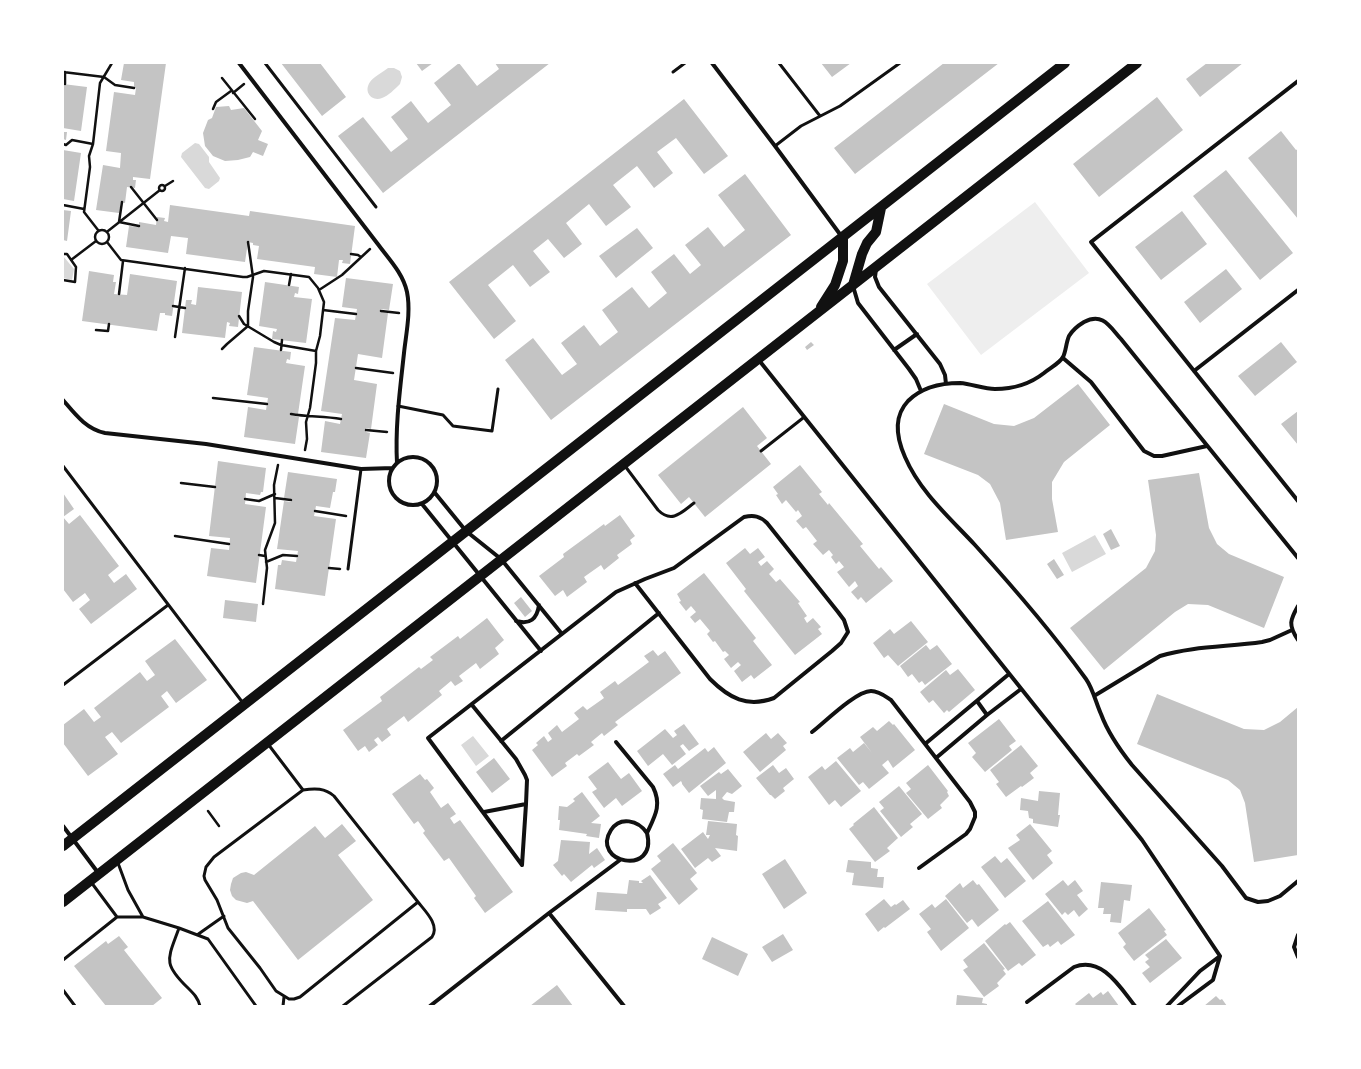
<!DOCTYPE html>
<style>
body{margin:0}
#map{position:relative;width:1361px;height:1069px;overflow:hidden;background:#fff;font-family:"Source Sans 3",sans-serif}
canvas{display:block}
.frame{position:absolute;inset:0;border:64px solid #fff;pointer-events:none}
</style>
<div id="map">
<canvas width="1361" height="1069"></canvas>
<div class="frame"></div>
</div>
<script>
const ctx = document.querySelector('canvas').getContext('2d');
ctx.lineJoin = 'round';
function paint(path, color) {
  ctx.fillStyle = color;
  ctx.fill(path, 'evenodd');
}
function strokePath(path, color, width, dash) {
  ctx.strokeStyle = color;
  ctx.lineWidth = width;
  ctx.lineCap = dash ? 'butt' : 'round';
  ctx.setLineDash(dash || []);
  ctx.stroke(path);
}
paint(new Path2D(`
 M1035,202L1089,273L981,355L927,284Z`), '#eee');
paint(new Path2D(`
 M388,68H394L400,71L402,77L400,84C395,89 388,96 382,98C372,102 363,92 370,82C373,77 382,73 388,68Z
 M195,143L199,144L209,157V162L220,178L219,181L209,189L205,188L181,157L182,153Z
 M63,256L74,269L72,280L63,278Z
 M1095,535L1106,554L1072,572L1062,553Z
 M473,736L489,756L476,766L461,745Z`), '#d9d9d9');
paint(new Path2D(`
 M124,63H166L150,179L133,177V180H136L135,188L127,187L125,203L121,202L119,213L96,210L103,165L120,168L121,153L106,151L114,92L135,95L136,88H134V82L121,80Z
 M281,63H320L346,97L322,116Z
 M416,63H433L422,71Z
 M459,63L477,86L499,69L495,63H550L383,193L338,136L363,117L391,152L408,139L391,117L411,101L428,123L451,105L434,83Z
 M821,63H851L832,77Z
 M944,63H999L855,174L834,148Z
 M1207,63H1243L1200,97L1186,79Z
 M63,84L87,87L81,131L63,128Z
 M1157,97L1183,130L1099,197L1073,164Z
 M684,99L728,156L704,174L676,138L657,152L673,173L654,188L637,166L613,185L631,207L606,226L589,204L566,223L582,244L564,258L548,239L533,251L550,272L530,287L513,265L488,285L516,321L494,339L449,282Z
 M229,106L231,110L244,108L262,131L258,140L268,144L263,156L253,152L250,157L238,160L225,161L213,156L205,146L203,133L208,120L212,118L216,107Z
 M1281,131L1296,150L1298,149V219L1248,158Z
 M63,132H67L66,140L63,139Z
 M63,150L81,153L74,201L63,199Z
 M1226,170L1293,253L1260,280L1193,196Z
 M745,174L791,235L551,420L505,360L533,338L562,375L577,364L561,343L584,325L600,346L618,332L602,310L632,287L649,308L667,293L651,272L674,254L690,274L701,265L685,245L708,227L724,247L745,230L718,195Z
 M170,205L249,216L250,211L355,226L350,264L342,263L343,260H339L337,277L314,274L315,267L257,259L259,246L253,245V243L248,242L245,262L186,254L188,238L171,236L168,253L126,247L129,226L139,227V222L156,225L157,217L165,218L164,221L168,222Z
 M63,210L71,211L67,241L63,240Z
 M1182,211L1207,244L1161,280L1135,247Z
 M637,228L653,248L616,278L599,256Z
 M1226,269L1242,289L1200,323L1184,302Z
 M89,271L114,275L113,282H116L114,294L127,295L130,274L177,281L172,316L165,315V313H160L157,331L82,321Z
 M346,278L393,284L389,310L381,309V312L388,313L382,358L358,354L354,380L377,384L371,429L366,428V432L370,433L366,458L321,452L325,421L340,424L342,414L321,411L335,318L355,320L357,309L342,307Z
 M265,282L299,287L298,294L295,293L294,297L312,299L306,343L272,339L273,331L276,332L277,329L259,326Z
 M198,287L242,292L238,327L229,326L230,323L227,322L225,338L182,333L186,300H192L191,304L196,305Z
 M811,342L814,345L807,350L805,347Z
 M1281,342L1297,362L1255,396L1238,376Z
 M254,347L291,352L290,360L287,359L286,363L305,366L298,414L291,413V415L299,417L295,444L244,437L248,407L266,410L268,398L247,395Z
 M1078,384L1110,425L1064,462L1052,482V499L1058,532L1006,540L1000,503L990,484L978,475L924,454L944,404L994,424L1014,426L1034,418Z
 M743,407L767,438L757,446L771,464L705,517L689,497L681,504L658,475Z
 M1298,411V445L1281,424Z
 M218,461L266,468L263,492H261L260,495L246,493L245,504L266,507L256,583L207,576L211,548L229,550L230,538L209,536Z
 M800,465L822,492L819,494L828,505L829,503L863,544L860,546L879,569L881,567L893,581L866,603L861,597L858,600L851,592L858,586L855,581L849,587L837,572L844,567L839,561L836,564L831,557L833,555L829,550L823,555L813,544L817,541L806,527L803,529L796,521L802,516L798,510L796,512L786,500L782,504L776,495L778,494L773,487Z
 M288,472L337,479L335,492H333L330,508L316,506L314,516L336,519L325,596L275,589L278,565H281L282,560L296,562L298,551L277,549L284,501L291,502L292,499L284,498Z
 M1199,473L1209,528L1217,544L1229,554L1284,577L1264,628L1208,605L1188,604L1175,612L1104,670L1070,628L1146,568L1155,551L1156,535L1148,480Z
 M63,493L74,509L63,517L69,524L80,515L119,566L108,575L114,583L126,574L137,589L91,624L79,609L90,600L85,593L73,602L63,589Z
 M620,515L635,536L630,540L632,544L617,555L619,558L604,570L601,565L584,577L587,582L567,597L563,590L555,596L539,576L564,557L563,554L604,524L605,526Z
 M1111,529L1120,546L1111,550L1103,534Z
 M745,548L750,554L758,548L765,557L758,562L761,566L767,561L774,569L769,574L776,582L780,579L800,602L798,603L807,616L804,618L807,623L813,618L821,627L818,629L822,634L795,655L744,591L746,589L726,563Z
 M1054,559L1064,575L1057,579L1047,564Z
 M704,573L756,638L753,641L772,665L754,679L751,675L742,682L734,671L741,665L738,662L731,668L724,659L729,655L725,651L723,652L715,641L713,642L707,634L710,631L700,619L695,623L690,617L696,612L691,606L686,611L679,602L681,601L677,594Z
 M521,597L532,611L525,617L514,603Z
 M225,600L258,604L256,622L223,618Z
 M487,618L504,640L495,648L499,654L480,669L476,663L459,676L463,681L455,686L451,681L439,691L442,695L408,722L404,716L387,729L391,735L382,742L378,737L374,740L378,745L369,752L365,746L358,751L343,730L382,701L380,697L419,667L421,669L433,660L430,657L458,636L460,639Z
 M911,621L928,642L898,666L888,655L884,658L873,643L890,629L894,634Z
 M175,639L207,680L176,703L167,691L161,696L169,707L121,743L112,732L105,737L118,754L88,776L63,743V725L84,709L94,722L101,717L94,708L140,672L147,681L155,675L145,661Z
 M926,645L930,650L937,645L952,664L925,685L922,681L919,683L912,674L908,677L900,666Z
 M653,650L658,656L665,651L681,673L615,722L618,725L604,736L602,733L591,742L594,745L579,756L577,754L565,763L567,766L552,777L532,750L538,745L536,743L544,736L548,742L552,739L548,733L557,725L562,732L579,719L574,713L583,706L587,710L604,698L600,692L615,681L618,685L649,662L644,656Z
 M958,669L975,690L949,712L947,710L944,713L933,700L929,703L920,692L946,670L950,675Z
 M1157,694L1244,729L1264,730L1280,722L1298,707V855L1254,862L1245,803L1240,790L1228,780L1137,744Z
 M999,719L1016,741L1009,746L1012,750L985,772L972,757L976,753L968,743Z
 M889,721L893,725L894,724L915,750L893,768L888,760L882,765L889,773L869,789L863,782L859,785L837,758L850,748L853,752L864,743L872,753L860,737L873,727L877,731Z
 M684,724L699,744L689,751L683,744L680,746L686,754L672,765L663,754L648,766L637,751L665,729L673,738L677,735L674,731Z
 M766,733L771,739L778,733L787,743L783,746L786,750L760,772L743,752Z
 M1021,745L1038,766L1030,773L1034,778L1022,787L1021,786L1006,797L996,784L999,782L990,770Z
 M714,747L726,763L689,793L682,784V783L681,781L673,787L663,774L675,765L678,769L705,748L708,752Z
 M494,758L510,779L492,793L476,772Z
 M836,761L861,791L841,807L835,800L829,805L808,777L822,766L825,770Z
 M608,762L621,779L629,773L642,791L622,806L616,798L604,808L592,792L597,789L588,777Z
 M773,765L779,773L786,768L794,779L783,788L785,791L775,799L771,795H770L756,778Z
 M928,765L948,791L947,792L949,796L940,805L942,808L928,819L906,793L911,789L906,783Z
 M728,769L742,786L732,794L727,792L722,798L724,800L735,802L734,812H729L727,822L702,819L703,810L700,809L701,798L716,799V790L708,796L700,786L719,772L721,774Z
 M420,774L425,780L427,779L434,788L430,792L441,808L448,803L456,814L450,818L454,824L460,820L513,892L485,913L474,898L476,896L449,858L444,861L423,833L425,831L418,821L414,824L392,794Z
 M899,786L922,814L910,824L913,827L901,837L880,811L884,808L879,802Z
 M1039,791L1060,793L1058,815H1060L1058,827L1033,823V819L1029,818L1028,811L1020,810L1021,798L1038,801Z
 M582,792L600,816L591,823L601,824L599,838L586,836L587,834L559,830L560,820H558L559,806L567,807L575,801L573,799Z
 M874,807L898,838L887,848L890,851L875,862L849,829L854,825L853,824Z
 M708,821L737,824L736,835L738,836L737,851L715,848L721,856L712,862L708,858L695,868L681,849L703,832L708,839L710,835H706Z
 M342,824L356,841L338,855L373,900L298,960L253,901L247,903L236,900L232,896L230,890L231,884L233,878L241,873L246,872L254,875L315,826L325,838Z
 M1030,824L1052,851L1047,855L1053,863L1033,880L1008,848L1020,840L1016,835Z
 M561,840L590,842L589,854L597,848L605,860L594,868L592,865L571,882L564,874L562,876L553,865L558,861Z
 M673,843L697,873L690,879L698,889L679,905L651,869L661,861L657,856Z
 M995,856L1001,863L1007,858L1026,881L1005,898L981,867Z
 M785,859L807,893L784,909L762,874Z
 M848,860L871,862V868L878,869L877,877H884L883,888L852,885L854,873L846,872Z
 M650,875L667,898L658,904L661,908L650,915L646,909H627V912L595,910L597,892L627,894L629,880L639,881V883H643L641,881Z
 M973,880L977,885L979,884L999,910L978,927L972,919L967,923L945,896L960,883L963,888Z
 M1063,880L1068,886L1075,880L1083,891L1077,895L1088,909L1079,917L1074,910L1068,915L1065,912L1062,915L1045,894Z
 M1101,882L1132,885L1130,901L1124,900L1121,923L1110,922L1111,914H1103L1104,908H1098Z
 M884,899L891,907L895,904L896,905L903,900L910,909L885,928L884,927L878,932L865,914Z
 M946,899L969,928L941,951L927,932L931,929L919,914L932,904L935,908Z
 M1048,901L1075,935L1061,945L1058,941L1050,947L1048,944L1043,947L1022,921Z
 M1149,908L1166,930L1164,931L1167,935L1134,961L1123,947L1126,944L1118,933Z
 M1010,922L1036,955L1022,966L1019,963L1008,971L985,941L1005,924L1006,925Z
 M783,934L793,950L772,962L762,947Z
 M119,936L128,947L124,950L162,998L152,1006H106L74,966L106,941L108,944Z
 M712,937L748,954L738,976L702,959Z
 M1166,939L1182,958L1150,983L1142,973L1150,967L1145,962L1149,959L1145,955Z
 M984,943L1005,969L1003,970L1006,974L997,983L999,986L984,997L963,970L968,967L963,960Z
 M557,985L573,1006H530Z
 M1108,991L1119,1006H1077L1075,1004L1089,993L1093,998L1101,992L1103,995Z
 M957,995L983,998L982,1003L987,1004V1006H956Z
 M1216,996L1220,1000L1222,999L1227,1006H1204Z`), '#c4c4c4');
strokePath(new Path2D(`
 M63,72L104,77L115,85L134,88
 M222,78L255,119
 M65,84V72
 M233,93L244,84
 M213,109L216,102L231,91
 M63,144L66,145L72,140L93,144
 M159 188a3 3 0 1 1 6 0a3 3 0 1 1-6 0Z
 M165,186L173,181
 M131,187L157,220
 M122,202L119,222L139,226
 M63,205L84,209
 M95 237a7 7 0 1 1 14 0a7 7 0 1 1-14 0Z
 M98,230L84,212L90,167L89,156L93,144L100,83L112,63
 M108,231L160,190
 M107,242L121,260L243,277H247L264,271L309,277L318,288L324,302L320,336L316,351V363L310,408L306,422L307,439L305,450
 M63,254H67L76,267L75,282L63,280
 M351,254L358,255L361,257
 M71,260L96,241
 M289,285L291,274
 M319,290L342,275L370,249
 M119,294L123,261
 M173,306L185,308
 M323,310L356,314
 M381,311L399,313
 M239,316L244,324L274,342L281,345L316,351
 M96,330L108,331L109,324
 M175,337L185,268
 M222,349L227,344L248,326V311L253,277L248,242
 M281,350L282,340
 M356,368L393,373
 M213,398L267,404
 M291,414C308,417 324,416 341,419
 M366,430L387,432
 M181,483L215,487
 M275,498L291,500
 M245,499L259,501L275,494
 M315,511L346,516
 M175,536L229,544
 M259,555L265,556
 M266,562L283,555L297,556
 M329,568L340,569
 M263,604L267,568L265,550L275,523L274,485L278,465
 M208,811L219,826`), '#111', 2.5);
strokePath(new Path2D(`
 M265,63L376,207
 M779,63L820,116
 M673,72L685,63
 M775,146L801,126L840,106L900,63
 M398,406L443,415L453,426L492,431L498,389
 M761,451L803,418
 M63,466L243,703
 M625,466L658,510C672,524 682,512 694,503
 M348,569L361,469
 M63,685L168,605
 M268,744L303,790
 M118,863L128,890L143,917
 M91,882L117,917H143L179,928L208,939L256,1006
 M179,928C168,959 162,963 188,988C194,994 198,998 200,1006
 M197,935L224,916
 M63,960L117,917
 M63,990L75,1006
 M283,1006L284,997
 M343,1006L432,937C440,925 425,911 418,902L334,796C325,788 315,788 303,790L214,857L206,867L204,876L205,880L217,900L228,928L260,968L276,991L289,999H294L300,997L418,902`), '#111', 3);
strokePath(new Path2D(`
 M239,63L377,243C388,258 403,273 407,292C411,312 406,334 404,353C400,390 395,426 397,463
 M712,63L775,146L842,237
 M1298,81L1091,242L1298,501
 M876,269L875,277L879,287L940,364L945,375L946,384
 M853,286L858,303L909,369L916,379L921,391
 M894,350L917,334
 M1063,358L1091,382L1144,451L1154,456H1162L1207,446
 M758,359L1142,840L1220,956
 M1194,371L1298,290
 M63,400C75,414 86,429 105,433L206,444L361,469L393,468
 M389 481a24 24 0 1 1 48 0a24 24 0 1 1-48 0Z
 M435,493L466,531L501,559L562,634
 M422,504L541,651
 M1298,558L1121,339C1110,327 1103,312 1084,322C1079,325 1072,331 1069,336C1066,343 1066,351 1063,357C1060,363 1050,368 1044,373C1030,384 1013,389 995,389C984,389 972,384 960,383C941,383 922,387 908,401C893,417 897,439 905,457C920,492 950,518 975,545C1014,588 1052,632 1086,679C1093,689 1096,703 1101,714C1108,733 1120,750 1132,765L1222,866L1246,898L1258,902L1268,901L1280,896L1298,881
 M1298,606C1290,620 1288,625 1298,640
 M516,621C530,625 537,619 539,605
 M1094,696L1160,656C1193,646 1228,647 1262,642L1270,640L1292,630
 M977,701L987,715
 M472,705L516,759L525,775L527,780L526,804L522,865
 M812,732C825,722 856,691 871,691C879,691 885,696 891,700L970,802L975,812V817L970,829L966,834L919,868
 M501,741L659,613
 M616,742L653,787C662,805 655,816 647,833C658,877 590,863 611,830C620,816 638,820 647,833
 M925,744L1009,674
 M936,758L987,715L1021,689
 M484,812L526,804
 M63,826L99,874
 M522,865L428,738L616,592L645,579L674,568L744,517C754,515 760,516 767,523L838,612L844,620L848,632L841,643L832,651L774,698C747,708 729,698 710,679L635,583
 M549,913L624,1006
 M1298,935L1294,947L1298,957
 M1027,1002L1074,967C1102,956 1120,987 1135,1006
 M430,1006L549,913L620,860
 M1167,1006L1200,971L1220,956
 M1178,1006L1213,980L1220,956`), '#111', 4);
strokePath(new Path2D(`
 M853,285L862,254L867,243L876,232L881,208
 M821,307L835,285L843,261V238
 M63,846C397,585 731,325 1065,63
 M63,902L1137,63`), '#111', 10);
</script>
